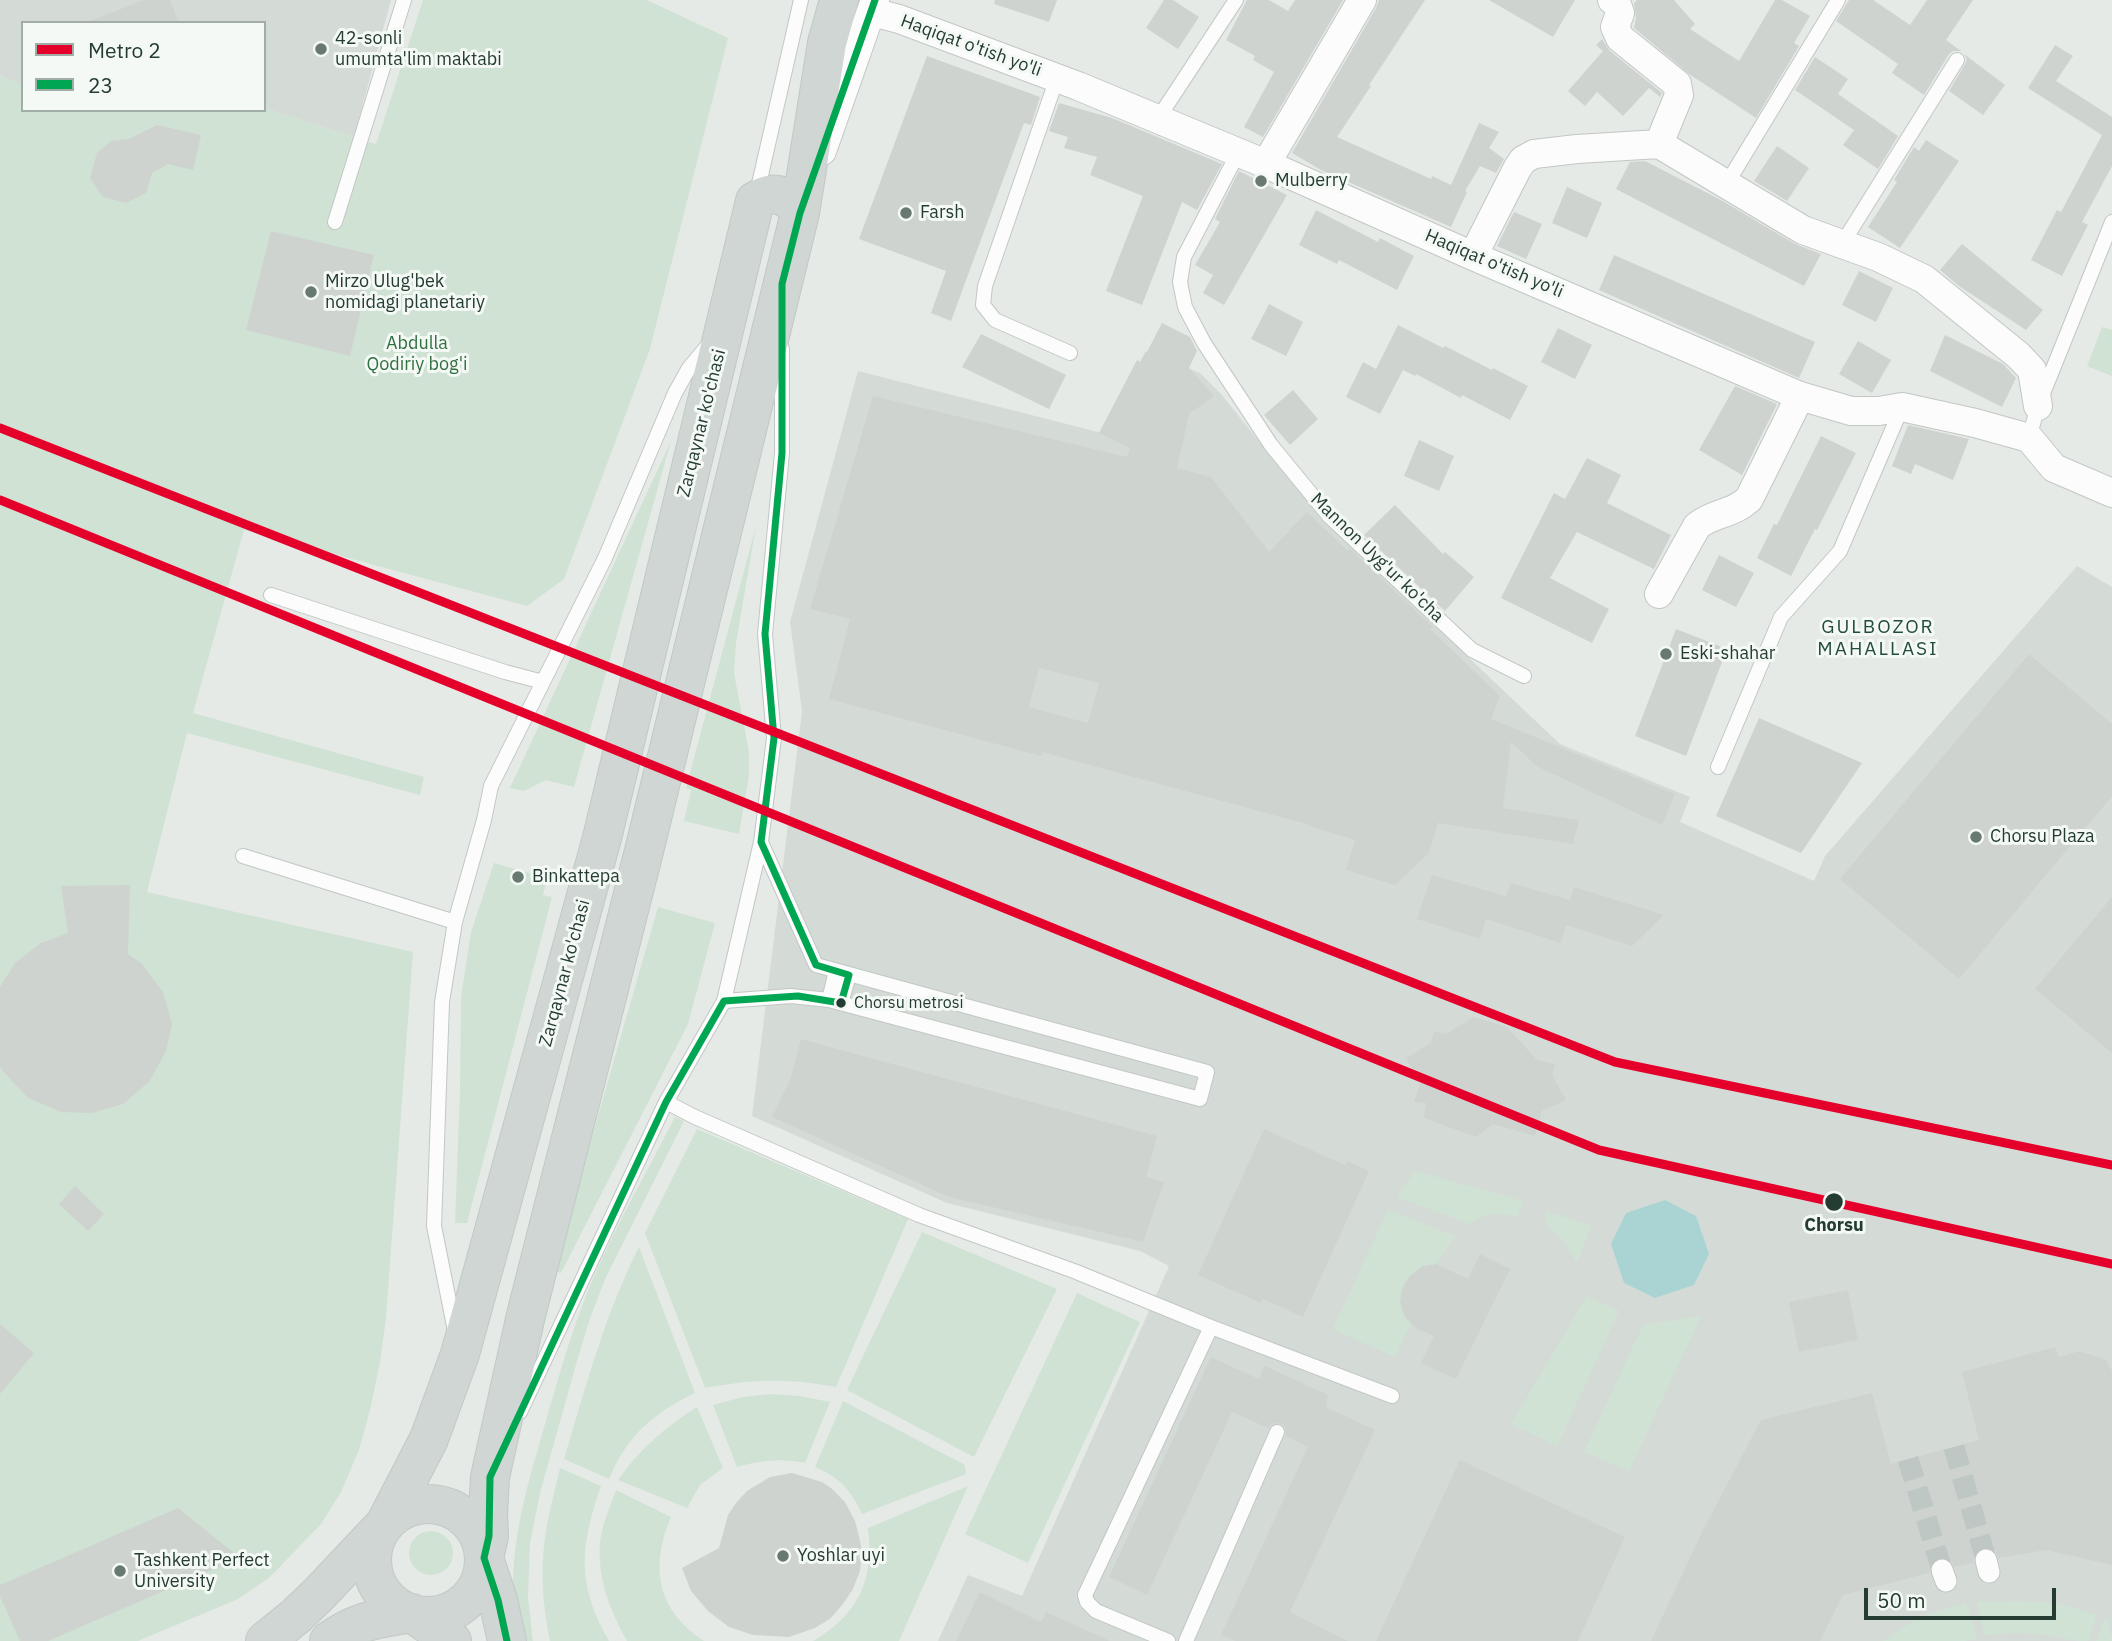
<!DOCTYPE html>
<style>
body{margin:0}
#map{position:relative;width:2112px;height:1641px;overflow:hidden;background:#e5eae7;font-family:"IBM Plex Sans",sans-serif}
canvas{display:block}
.legend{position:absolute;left:21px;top:21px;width:245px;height:91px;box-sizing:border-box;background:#f4f9f5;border:2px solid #a1ada7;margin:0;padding:9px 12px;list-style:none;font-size:21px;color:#243c32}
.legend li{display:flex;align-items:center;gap:14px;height:35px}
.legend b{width:35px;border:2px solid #a1ada7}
.scale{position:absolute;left:1864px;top:1588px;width:192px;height:32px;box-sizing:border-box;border:4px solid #243c32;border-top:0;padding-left:9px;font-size:21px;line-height:24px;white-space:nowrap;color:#243c32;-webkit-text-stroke:5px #f4f9f5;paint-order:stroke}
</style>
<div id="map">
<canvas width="2112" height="1641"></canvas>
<ul class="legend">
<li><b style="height:9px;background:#e4002b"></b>Metro 2</li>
<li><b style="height:9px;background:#00a651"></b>23</li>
</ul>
<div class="scale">50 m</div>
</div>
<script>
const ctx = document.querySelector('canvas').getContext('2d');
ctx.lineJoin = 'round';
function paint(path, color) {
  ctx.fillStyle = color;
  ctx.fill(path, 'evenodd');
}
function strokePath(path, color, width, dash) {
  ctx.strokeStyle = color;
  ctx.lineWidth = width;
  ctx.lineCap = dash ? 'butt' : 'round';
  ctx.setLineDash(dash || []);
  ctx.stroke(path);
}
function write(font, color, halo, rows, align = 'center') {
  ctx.font = font + ' "IBM Plex Sans",sans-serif';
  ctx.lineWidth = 6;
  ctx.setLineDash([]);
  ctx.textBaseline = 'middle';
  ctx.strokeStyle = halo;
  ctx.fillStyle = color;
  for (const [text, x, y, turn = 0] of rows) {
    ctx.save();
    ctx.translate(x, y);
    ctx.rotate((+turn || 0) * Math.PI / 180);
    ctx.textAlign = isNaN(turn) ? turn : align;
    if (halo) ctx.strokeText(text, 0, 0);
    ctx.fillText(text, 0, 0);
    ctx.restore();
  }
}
paint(new Path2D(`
 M0,0H391L354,137L264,108V23H23V85L0,76Z
 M1151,352L1200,373L1221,394L1319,516L1560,744L1690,797L1680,822L1814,881L1825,856L2077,566L2112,587V1641H938L968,1575L1022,1596L1169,1266L1140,1251L947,1203L752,1116L802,711L790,622L858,371L1106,434Z`), '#d4dbd7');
paint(new Path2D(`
 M423,0H647L728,38L650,349L564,579L527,606L244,530L193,713L424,777L420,795L187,733L147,892L413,952L386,1318L380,1362L371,1406L359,1450L341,1492L321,1524L269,1578L238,1599L138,1641H0V76L23,85V110H264V108L376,144Z
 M2102,327L2112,330V376L2087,366Z
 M671,441L574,787L546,780L524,791L510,788Z
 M756,526L736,643L734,673L749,752V775L739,834L684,821L691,790L686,788Z
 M494,863L547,878L543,895L552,897L467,1223H455L460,1089L461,997L471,932Z
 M658,907L715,923L688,1024L561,1273L555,1271L568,1220Z
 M675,1117L684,1121L606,1277L590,1318L577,1361L540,1493L530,1544L528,1597L533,1641H520C517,1620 513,1599 513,1577C515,1527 529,1479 543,1431C555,1390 566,1349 581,1309C606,1242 643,1180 675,1117Z
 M697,1129L908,1219L836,1387C788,1378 754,1379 705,1388L645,1233Z
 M1415,1171L1523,1201L1517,1217C1499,1211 1485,1212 1470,1224L1397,1197Z
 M1388,1210L1455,1236L1436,1264C1418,1267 1397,1280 1401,1302C1401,1309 1408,1317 1411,1323L1395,1357L1333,1329Z
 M1545,1211L1591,1226L1577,1263L1565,1242L1546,1224Z
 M922,1232L1057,1289L974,1457L847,1390Z
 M639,1247L695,1393C653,1413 627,1436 609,1479L564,1459C586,1386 605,1314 639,1247Z
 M1077,1293L1140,1322L1028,1563L965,1534Z
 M1587,1296L1619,1311L1557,1446L1511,1424Z
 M1701,1316L1629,1471L1584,1452L1643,1325Z
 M772,1394L800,1396L830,1402L805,1463C782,1458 760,1460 737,1467L713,1405L743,1397Z
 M843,1401L965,1465L966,1474L862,1514C851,1490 839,1477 815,1467Z
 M697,1407L723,1468L700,1485L687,1508L618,1480C640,1449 665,1427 697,1407Z
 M560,1468L601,1486C580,1547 576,1583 609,1641H550C543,1607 540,1572 545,1538C548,1514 555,1491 560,1468Z
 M968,1486L899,1641H813C858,1615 875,1579 868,1528Z
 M616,1490L671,1517C650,1566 656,1610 704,1641H627C610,1611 597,1577 600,1542C602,1524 610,1507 616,1490Z
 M409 1553a22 22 0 1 1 44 0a22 22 0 1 1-44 0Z
 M2024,1601L2062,1604L2097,1615L2088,1641C2071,1641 2056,1636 2039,1634C2021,1632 2002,1633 1984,1635L1978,1602Z
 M1966,1603L1977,1638L1965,1641H1883C1912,1620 1932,1611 1966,1603Z
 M2105,1618L2110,1622L2108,1631L2112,1636V1641H2096Z`), '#d0e2d3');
paint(new Path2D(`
 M1665,1200L1696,1216L1709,1254L1694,1285L1655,1298L1624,1283L1611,1244L1626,1213Z`), '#aad4d4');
paint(new Path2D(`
 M144,0H170L179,23H90V21Z
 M995,0H1057L1049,22L994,4Z
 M1164,0H1173L1199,17L1178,49L1146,28Z
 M1247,0H1269L1288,11L1295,0H1343L1263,137L1244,127L1274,72L1253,60L1255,56L1226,40Z
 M1379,0H1425L1369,85L1371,86L1337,137L1431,179L1432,176L1451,185L1479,123L1499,132L1489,148L1504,159L1496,173L1480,166L1465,191L1467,192L1451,227L1321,170L1292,153L1376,8Z
 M1489,0H1575L1553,37Z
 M1637,0H1674L1695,24L1690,29L1739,61L1775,0H1782L1810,16L1794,43L1799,46L1756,118L1689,74L1634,28L1636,18L1634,3Z
 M1849,0H1873L1910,25L1927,0H1973L1946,40L1961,51H1953L1949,54L1924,95L1892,73L1898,64L1836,21Z
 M1602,39L1610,51L1662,93L1660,97L1649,88L1623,116L1597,92L1585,106L1568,91L1603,51L1596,45Z
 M2055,45L2073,56L2056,81L2112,117V166L2082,222L2088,225L2062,276L2031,260L2057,210L2061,212L2102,135L2028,88Z
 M1964,54L2005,85L1983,115L1949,91L1965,64L1967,60Z
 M927,56L1040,97L1031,125L1024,123L951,321L931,313L946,271L859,239Z
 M1815,57L1848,79L1838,94L1898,136L1878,169L1843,145L1854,130L1795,90Z
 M1059,103L1112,118L1222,164L1197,210L1182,202L1142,305L1106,291L1143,196L1090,175L1097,157L1064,148L1068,137L1049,131Z
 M157,125L201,135L193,170L168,164L152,173L146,193L126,203L103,197L90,178L97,153L111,141L129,139Z
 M1926,140L1959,161L1900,248L1868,227L1897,182L1894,180L1914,147L1919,151Z
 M1777,146L1809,168L1787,201L1754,181Z
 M1645,161L1721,200L1795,244L1821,254L1804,286L1616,189L1630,162Z
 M1239,171L1287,195L1224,305L1203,293L1213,275L1195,265L1220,222L1215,219Z
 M1567,187L1602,203L1587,238L1552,223Z
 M1316,210L1378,242L1380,238L1414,256L1397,290L1339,260L1337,264L1299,245Z
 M1514,212L1542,224L1526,259L1497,246Z
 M271,231L374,255L350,356L246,330Z
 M1962,244L2043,310L2026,330L1959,286L1940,270Z
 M1614,255L1815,342L1799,378L1599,290Z
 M1859,271L1893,288L1876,322L1842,305Z
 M1269,304L1303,322L1286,356L1251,339Z
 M1162,323L1190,337L1197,351L1189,368L1214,396L1189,414L1177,468L1211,477L1269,552L1307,512L1348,551L1350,549L1432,626L1430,629L1500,696L1491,719L1675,794L1662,825L1538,767L1511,742L1503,808L1579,820L1573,844L1438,823L1429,853L1395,885L1346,870L1355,840L1309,826L1310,825L1042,752L1041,756L829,699L850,619L810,609L873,396L1127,457L1130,448L1099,433L1137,360L1140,362L1146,351L1147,352ZM1039,668L1099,683L1088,723L1029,707Z
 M1398,325L1443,348L1445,346L1492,370L1493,368L1528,386L1510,420L1462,395L1461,398L1416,374L1415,376L1403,370L1380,414L1346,397L1363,362L1376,369Z
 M1558,328L1592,345L1575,379L1541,362Z
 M981,334L1066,375L1049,409L962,367Z
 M1945,335L2003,364L2016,378L2002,407L1930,371Z
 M1858,341L1891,360L1872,393L1839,374Z
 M1735,386L1777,404L1742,475L1699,450Z
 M1293,390L1318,419L1290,445L1264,415Z
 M1908,425L1969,439L1953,480L1915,464L1911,474L1892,466Z
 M1821,436L1856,453L1817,530L1815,529L1791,576L1757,558L1774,524L1777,525Z
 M1419,440L1454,456L1439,491L1404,476Z
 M1587,458L1621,475L1607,503L1671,535L1654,569L1577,532L1550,578L1609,609L1592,643L1501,598L1554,493L1565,499Z
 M1395,505L1443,554L1445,552L1474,577L1445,611L1364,535Z
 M1719,555L1754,573L1736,607L1702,590Z
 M1676,629L1727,649L1686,756L1635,736Z
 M2029,654L2112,724V796L1959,979L1840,879Z
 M1759,718L1862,763L1801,853L1716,816Z
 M1432,875L1506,896L1511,883L1570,900L1574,887L1664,915L1632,946L1566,925L1561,943L1486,919L1480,939L1417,919Z
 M130,885L128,954L141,963L163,992L172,1024L166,1051L149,1082L123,1104L92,1113L61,1112L28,1098L2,1070L0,1066V987L15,963L41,943L68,933L61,886Z
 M2112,897V1053L2035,989Z
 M1474,1017L1507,1027L1537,1060L1555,1064L1552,1075L1566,1100L1542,1111L1535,1136L1493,1124L1476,1137L1424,1118L1426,1103L1414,1102L1420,1083L1406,1058L1431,1043L1434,1031L1446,1034Z
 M801,1039L1157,1136L1146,1177L1164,1182L1143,1242L949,1197L772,1117L790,1080Z
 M1264,1129L1345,1165L1347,1161L1369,1171L1303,1317L1263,1299L1261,1303L1198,1275Z
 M75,1186L104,1214L88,1231L59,1204Z
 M1480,1254L1510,1269L1456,1379L1421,1363L1434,1336L1416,1328L1405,1317L1400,1303L1402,1289L1410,1276L1423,1266L1436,1264L1468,1279Z
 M1848,1290L1858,1340L1799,1352L1789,1302Z
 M0,1324L34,1353L0,1394Z
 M2055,1347L2059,1357L2080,1351L2106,1360L2112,1371V1565L2046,1550L1999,1558L1995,1550L1984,1547L1976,1551L1973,1557V1563L1955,1567L1950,1560L1938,1558L1932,1562L1929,1573L1843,1595L1820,1641H1651L1703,1530L1761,1420L1872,1393L1891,1464L1979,1440L1962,1372Z
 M1211,1357L1259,1379L1265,1366L1328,1395L1326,1407L1375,1430L1290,1612L1348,1641H1235L1221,1635L1308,1447L1286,1436L1285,1427L1280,1423L1272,1424L1268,1428L1232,1412L1147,1595L1109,1577Z
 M1460,1460L1625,1537L1578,1641H1376Z
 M792,1473L822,1482L831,1488L845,1502L855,1521L860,1541L862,1551L860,1571L853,1589L843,1604L831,1618L815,1628L789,1637L753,1635L729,1627L708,1611L691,1591L682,1568L719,1548L728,1515L736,1503L747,1491L770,1477Z
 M178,1508L240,1558L48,1641H20L0,1596V1585Z
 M980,1592L1041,1622L1046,1612L1110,1641H956Z`), '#ced3d0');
strokePath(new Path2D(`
 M1954,1447L1986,1560
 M1908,1459L1942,1570`), '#bec7c3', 21, [21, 10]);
const service = new Path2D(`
 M1057,78L985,286L983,305L995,320L1070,353
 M1157,120L1236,0
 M1238,153L1184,257L1180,282L1185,307L1204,343L1271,445L1330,517L1472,650L1524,676
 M1726,185L1838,0
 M756,197L801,0
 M335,222L404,0
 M1842,244L1957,60
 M2029,438L2038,406L2112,222
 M271,595L505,672L543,682
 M1718,767L1781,617L1840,551L1902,407
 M243,856L455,922
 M829,1000L836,971
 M724,1001L791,996L829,1000L1200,1099L1207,1072L816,965L761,842
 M841,1003L849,975
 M666,1102L695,1117L919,1215L1074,1271L1211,1327L1392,1396
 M455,1331L434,1226L442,1002L455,922L484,820L491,786L605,558L675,393L689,368L709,344
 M520,1412L666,1102L724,1001L761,842L774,738L765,634L782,453V349
 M1168,1641L1096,1611L1087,1602L1085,1595L1211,1327
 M1186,1641L1277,1432`);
const pedestrian = new Path2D(`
 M1986,1560L1989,1572
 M1942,1570L1946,1581`);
const minor = new Path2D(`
 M872,12L899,19L1078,86L1266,164L1473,256L1800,396L1851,411H1879L1902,407L1975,423L2029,438L2054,468L2112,493
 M1659,144L1803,230L1878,257L1924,279L2019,356L2032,370L2038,406
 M822,151L875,0
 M1266,164L1362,0
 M1473,256L1517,169L1523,160L1534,154L1577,149L1659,144L1679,95L1677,84L1620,38L1615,27L1620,13L1616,2L1612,0
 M1659,594L1697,526C1714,512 1732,515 1749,499L1800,396`);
const primary = new Path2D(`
 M372 1560a56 56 0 1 1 112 0a56 56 0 1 1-112 0Z
 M265,1641L296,1616L319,1594L385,1524L429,1439L460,1354L602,838L755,201C773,189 789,194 800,213
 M329,1641C358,1620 378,1619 412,1613L452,1641
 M507,1641L498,1600L484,1558L489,1536L488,1514L490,1477L526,1315L644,851L800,213L827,43L839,0`);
strokePath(service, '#c2c7c4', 16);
strokePath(pedestrian, '#c2c7c4', 23);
strokePath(minor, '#c2c7c4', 30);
strokePath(primary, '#c1c9c5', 40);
strokePath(service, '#fbfcfb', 14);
strokePath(pedestrian, '#fbfcfb', 21);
strokePath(minor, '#fbfcfb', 28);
strokePath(primary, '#cfd6d3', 38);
strokePath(new Path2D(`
 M507,1641L498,1600L484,1558L489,1536L490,1477L666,1102L724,1001L798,996L841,1003L849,975L816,965L761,842L774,738L765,634L782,453V284L800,213L875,0`), '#00a651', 7);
strokePath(new Path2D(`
 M0,428L1615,1062L2112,1165
 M0,500L1599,1150L2112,1264`), '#e4002b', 9);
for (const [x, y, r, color] of [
 [321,49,7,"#687971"],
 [1261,181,7,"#687971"],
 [906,213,7,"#687971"],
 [311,292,7,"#687971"],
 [1666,654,7,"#687971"],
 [1976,837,7,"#687971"],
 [518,877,7,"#687971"],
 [841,1003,6,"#243c32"],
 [1834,1202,10,"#243c32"],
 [783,1556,7,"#687971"],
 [120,1571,7,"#687971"]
]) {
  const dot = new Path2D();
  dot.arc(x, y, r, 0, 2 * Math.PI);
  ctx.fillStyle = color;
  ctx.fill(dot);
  strokePath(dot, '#f4f9f5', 2.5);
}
write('16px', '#243c32', '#f4f9f5', [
 ["Chorsu metrosi",854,1003]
], 'left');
write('18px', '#243c32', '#f4f9f5', [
 ["42-sonli",335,39],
 ["umumta'lim maktabi",335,60],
 ["Mulberry",1275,181],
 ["Farsh",920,213],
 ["Mirzo Ulug'bek",325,282],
 ["nomidagi planetariy",325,303],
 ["Eski-shahar",1680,654],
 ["Chorsu Plaza",1990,837],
 ["Binkattepa",532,877],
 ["Yoshlar uyi",797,1556],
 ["Tashkent Perfect",134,1561],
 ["University",134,1582]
], 'left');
write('18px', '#243c32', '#f4f9f5', [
 ["Haqiqat o'tish yo'li",971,46,20],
 ["Haqiqat o'tish yo'li",1494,264,23],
 ["Zarqaynar ko'chasi",702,423,-76],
 ["Mannon Uyg'ur ko'cha",1377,558,44],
 ["Zarqaynar ko'chasi",565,973,-75]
]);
write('18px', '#326f41', '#f4f9f5', [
 ["Abdulla",417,344],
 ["Qodiriy bog'i",417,365]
]);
write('bold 18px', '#243c32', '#f4f9f5', [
 ["Chorsu",1834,1226]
]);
ctx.letterSpacing = '2px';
write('19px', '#224c3c', '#f4f9f5', [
 ["GULBOZOR",1878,628],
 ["MAHALLASI",1878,650]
]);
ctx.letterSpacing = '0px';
</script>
